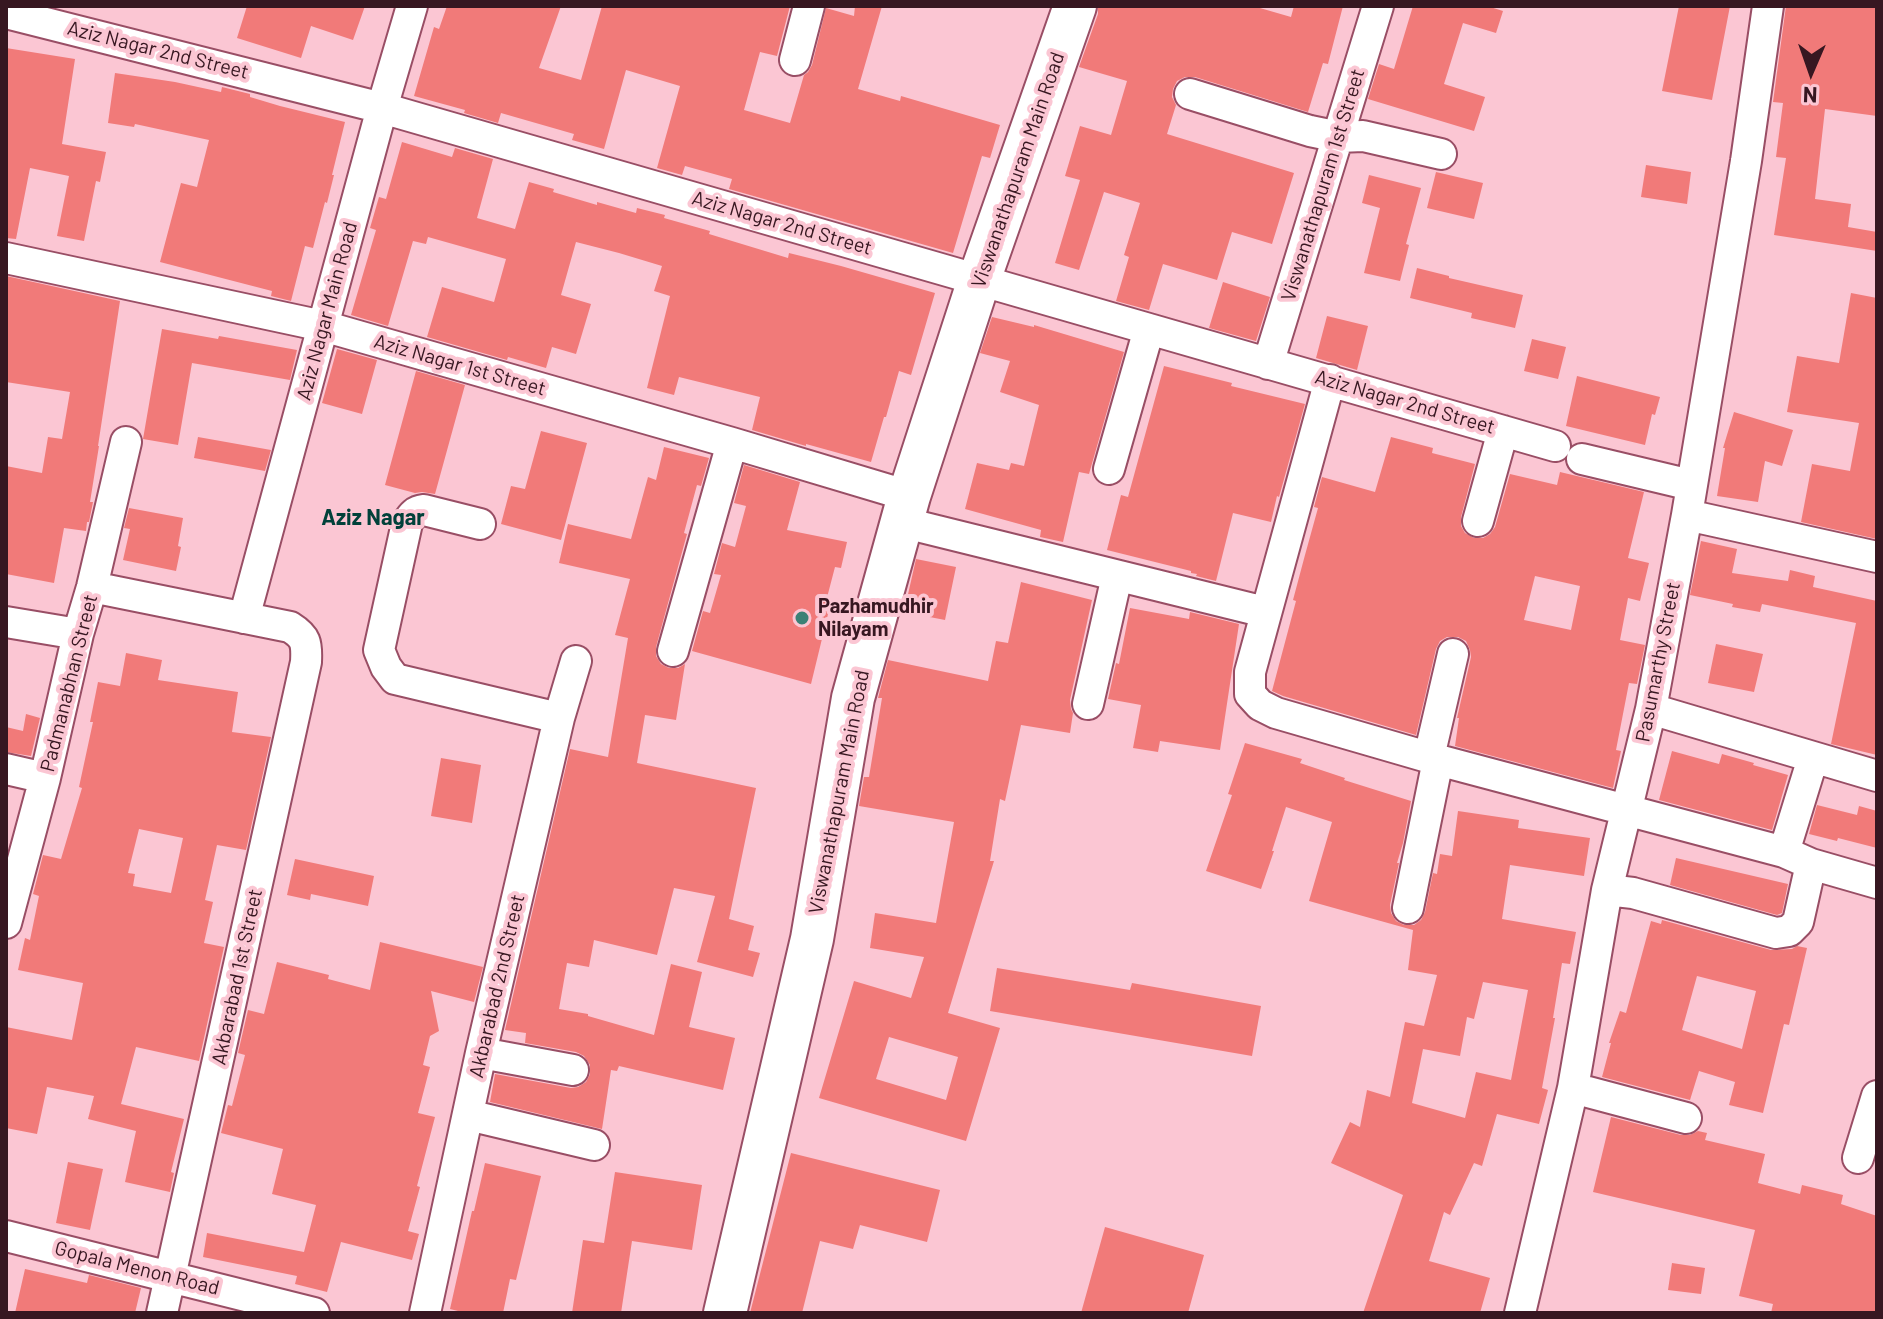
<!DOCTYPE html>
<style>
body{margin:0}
#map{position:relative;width:1883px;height:1319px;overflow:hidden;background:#fbc6d3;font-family:Barlow,sans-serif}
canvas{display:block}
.frame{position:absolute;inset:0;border:8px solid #371721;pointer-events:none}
.north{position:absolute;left:1771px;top:32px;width:80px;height:80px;-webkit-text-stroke:6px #fbc6d3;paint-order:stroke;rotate:182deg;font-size:22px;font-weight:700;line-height:32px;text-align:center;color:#371721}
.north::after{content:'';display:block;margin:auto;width:28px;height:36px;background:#371721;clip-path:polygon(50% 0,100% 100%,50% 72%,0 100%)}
</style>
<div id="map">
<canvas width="1883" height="1319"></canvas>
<div class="frame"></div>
<div class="north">N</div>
</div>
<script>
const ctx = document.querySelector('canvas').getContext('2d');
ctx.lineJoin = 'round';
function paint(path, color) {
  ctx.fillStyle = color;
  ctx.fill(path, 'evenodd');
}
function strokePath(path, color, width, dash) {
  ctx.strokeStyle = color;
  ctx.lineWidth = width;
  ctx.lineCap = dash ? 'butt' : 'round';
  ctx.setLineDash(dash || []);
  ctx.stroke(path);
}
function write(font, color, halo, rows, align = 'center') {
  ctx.font = font + ' Barlow,sans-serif';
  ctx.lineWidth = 8;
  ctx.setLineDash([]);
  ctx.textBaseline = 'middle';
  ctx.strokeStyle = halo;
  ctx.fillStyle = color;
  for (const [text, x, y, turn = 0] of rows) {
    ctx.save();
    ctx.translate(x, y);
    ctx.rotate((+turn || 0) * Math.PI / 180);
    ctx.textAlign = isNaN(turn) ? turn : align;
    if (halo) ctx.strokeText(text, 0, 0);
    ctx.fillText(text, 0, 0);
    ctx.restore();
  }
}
paint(new Path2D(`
 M247,6H365L353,40L311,26L301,58L237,38Z
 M447,6H561L539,68L581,80L602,6H790L777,56L760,52L744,110L790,123L804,75L808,72L812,65L826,8L854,16L855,6H882L858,89L900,101L901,96L1000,125L990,158L982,156L953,253L729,189L732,179L685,166L682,175L657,168L680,86L626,70L604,149L572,140L574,134L501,113L498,123L464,113L465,110L414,96L434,27L439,29Z
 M1098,6H1253L1291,17L1294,6H1343L1328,64L1323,63L1308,112L1195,77H1185L1177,81L1173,89L1172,97L1176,105L1167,134L1294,173L1272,244L1232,232L1217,280L1163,264L1149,310L1116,301L1129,257L1124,255L1140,203L1104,192L1079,270L1055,263L1080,180L1065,176L1080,126L1111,135L1127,81L1079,67L1098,14Z
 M1413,6H1487L1503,11L1496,33L1463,23L1444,84L1485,97L1474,131L1368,99L1379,64L1394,69Z
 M1679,6H1730L1712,100L1662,91Z
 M1786,6H1877V116L1825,109L1815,199L1851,204L1848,227L1877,232V251L1774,235L1786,158L1776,157L1783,103L1773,102Z
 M6,48L75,59L62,144L106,152L100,182L96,181L84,241L57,236L69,176L30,168L16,239L6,238Z
 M115,73L175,82L221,92L222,87L250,94V97L280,106L345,122L332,175H334L327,203L325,202L313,248L305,246L291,301L271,296L272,291L160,262L181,183L197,187L209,140L135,124L134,127L108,123Z
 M402,142L452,157L455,148L493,159L477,218L515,229L529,182L554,189L553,192L597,205V202L636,213L637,208L665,215L664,218L710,231L709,234L788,258L789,253L841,266L935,293L911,375L899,371L886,417H884L871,462L806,444V446L752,430L760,397L679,377L674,395L647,388L670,296L654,291L662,266L619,253L576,242L561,295L591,304L576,354L552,347L546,368L508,357L507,360L427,337L442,287L494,302L506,259L428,237L426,244L413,241L388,326L351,315L376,230L370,228L379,197L386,199Z
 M1646,165L1691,172L1687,204L1641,197Z
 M1436,172L1483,183L1474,219L1427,208Z
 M1369,175L1421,188L1406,244L1409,245L1400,281L1364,273L1380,208L1362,203Z
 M1417,268L1449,276V278L1523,295L1515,328L1471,318L1472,313L1410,298Z
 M6,276L120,301L98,446H99L90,502H93L89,522H87L86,531L64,528L54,583L6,574V466L42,473L48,437L62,439L70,392L6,382Z
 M1223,282L1270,297L1256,341L1209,328Z
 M1851,293L1877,298V539L1801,522L1812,464L1850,471L1859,423L1787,412L1797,356L1839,363Z
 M1327,316L1368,326L1357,370L1316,358Z
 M992,317L1034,327V325L1124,352L1089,474L1079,472L1063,542L1040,537L1041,530L965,509L977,463L1009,470L1011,463L1024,466L1039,405L1000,392L1010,361L980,353Z
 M162,329L218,339L219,336L297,350L290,380L192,363L178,445L143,439Z
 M1532,339L1566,347L1558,379L1524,371Z
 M337,349L377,360L362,414L322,403Z
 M1164,366L1232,383L1231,386L1305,404L1279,497L1277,496L1271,522L1233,513L1216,581L1196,576L1197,574L1191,573V571L1107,550L1121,495L1128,497Z
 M416,371L465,385L435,494L422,492L415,493L385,485Z
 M1577,376L1660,397L1655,415L1652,414L1645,445L1566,426Z
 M1734,412L1793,430L1782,466L1765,461L1758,502L1717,496L1725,448H1723Z
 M541,431L587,443L561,540L501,524L511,486L525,489Z
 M198,437L271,450L265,471L194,458Z
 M1391,437L1433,448L1432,453L1475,464L1461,517V526L1465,533L1474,538H1483L1490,534L1495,527L1510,474L1557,485L1560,472L1644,492L1628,558L1649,563L1640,601L1628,598L1620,640L1645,645L1637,684L1629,683L1616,750L1621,751L1613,788L1455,746L1459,718H1457L1471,657L1470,650L1466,641L1458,637H1447L1440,641L1436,649L1416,735L1283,696L1272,691L1296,601L1293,600L1305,555L1318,508L1314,507L1322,477L1375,492ZM1535,576L1580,586L1571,630L1524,620Z
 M664,447L709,458L701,486L697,485L684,533L687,534L656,647V656L661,664L669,668H678L685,664L676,720L645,715L637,763L756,788L729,919L754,926L748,950L760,953L753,977L697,962L715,896L674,888L657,955L594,940L589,967L567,963L559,1009L588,1014V1016L654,1035L671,964L702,972L689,1027L735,1038L723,1090L619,1066L617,1071L611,1070L602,1129L490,1102L495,1074L571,1088L578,1087L586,1082L590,1074V1065L584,1056L576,1052L525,1043L526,1033L505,1030L570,749L608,757L628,638L615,635L630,579L559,563L568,524L631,539L648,477L656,480Z
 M744,465L800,482L787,530L847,542L841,568L835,567L824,609L829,610L811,684L692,651L703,611L710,613L721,575L714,574L722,543L735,547L746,506L734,503Z
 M129,508L183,518L178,546L181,547L176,571L123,560L130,529L124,528Z
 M1701,541L1737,549L1732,573L1788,581L1790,570L1815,576L1813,587L1877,601V755L1831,744L1856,623L1762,604L1760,612L1732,607L1733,604L1690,595Z
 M916,559L956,567L945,620L904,612Z
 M1021,582L1092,600L1070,700L1071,709L1073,713L1070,733L1021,725L1005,801L1000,799L990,861H994L948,1013L1000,1028L966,1141L819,1098L854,981L911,998L924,957L870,948L875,913L936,923L954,822L859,806L864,777H869L882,698H878L888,660L988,681L996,641L1008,643ZM889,1037L958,1057L946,1100L876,1079Z
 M1130,608L1189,619L1190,612L1239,624L1220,750L1160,741L1158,752L1133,748L1141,705L1108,699L1116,663L1119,664Z
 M1716,644L1763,654L1754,692L1708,683Z
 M126,653L162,660L158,680L238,692L232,732L271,737L246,850L217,845L205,900L213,902L204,943L224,947L199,1061L136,1047L121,1104L184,1119L171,1172L174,1173L170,1192L125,1182L136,1131L88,1119L94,1096L47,1087L37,1134L6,1128V1027L72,1040L83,983L18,970L25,938L30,940L39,896L33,894L43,855L61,859L82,788L79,787L93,722H90L98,682L120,686ZM139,829L183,838L171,893L133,886L135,874L128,873Z
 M26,714L40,718L31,756L6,752V727L23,731Z
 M1245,743L1302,759L1300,763L1345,778L1344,780L1411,801L1403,843L1397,863H1399L1390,905L1391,913L1396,921L1404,925H1414L1421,920L1425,912L1433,873L1437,874L1440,854L1452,856L1458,811L1519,820L1518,828L1590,838L1584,876L1510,865L1502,919L1576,932L1570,964L1562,963L1553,1018H1555L1542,1088L1548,1090L1539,1124L1497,1114L1482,1166L1474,1163L1450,1215L1444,1212L1429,1261L1490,1278L1480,1313H1363L1403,1195L1331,1163L1350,1122L1360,1127L1367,1090L1390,1097L1405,1022L1424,1026L1437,975L1408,970L1413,930L1309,901L1332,822L1286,807L1272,851H1274L1261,889L1206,871L1232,795L1228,794ZM1483,982L1528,990L1511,1080L1476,1072L1465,1118L1412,1103L1423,1049L1460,1056L1467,1017L1474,1019Z
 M1672,751L1719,764L1722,754L1754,763L1753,765L1788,775L1772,830L1659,800Z
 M441,758L481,765L472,823L431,816Z
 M1817,805L1857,815L1859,806L1877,811V848L1838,838L1837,841L1809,834Z
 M1676,858L1788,884L1782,913L1777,915L1670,885Z
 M295,859L374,876L368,906L311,894L310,900L287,895Z
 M1662,920L1771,950L1792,949L1797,946L1807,948L1789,1025L1784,1024L1763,1113L1729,1105L1735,1082L1699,1071L1690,1100L1602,1077L1611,1043H1609L1620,1011L1626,1013L1651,921L1661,924ZM1697,976L1756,991L1742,1049L1682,1030Z
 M380,942L483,967L474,1002L431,991L439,1031L430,1036L423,1065L430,1067L418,1113L435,1117L417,1186L420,1187L408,1231L419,1234L412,1260L341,1242L327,1292L295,1284L297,1276L203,1257L207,1233L304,1252L316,1205L272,1194L283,1149L221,1133L228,1105L232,1106L245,1055L238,1053L248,1010L264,1014L277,962L329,975L328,979L370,990Z
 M997,968L1130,990L1132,983L1261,1006L1252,1056L990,1011Z
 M1611,1117L1681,1135H1690L1698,1131L1707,1133L1705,1140L1765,1154L1758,1183L1800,1194L1802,1185L1843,1195L1841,1204L1877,1216V1313H1771L1773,1304L1739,1296L1755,1230L1593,1192Z
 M791,1153L940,1190L927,1242L860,1225L853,1249L820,1241L802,1313H750Z
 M68,1162L103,1169L90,1230L56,1223Z
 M485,1163L541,1176L516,1280L510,1279L503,1313H466L450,1309L472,1211H474Z
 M615,1172L702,1185L692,1250L632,1241L621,1313H572L583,1240L604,1243Z
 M1105,1227L1204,1255L1188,1313H1081Z
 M1672,1263L1705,1268L1701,1294L1668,1290Z
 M25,1269L87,1283L89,1275L141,1288L135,1313H15Z`), '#f17a79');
const minor = new Path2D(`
 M6,13L382,108L1555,446
 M795,60L809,6
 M1190,94L1310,131L1339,137L1363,136L1441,154
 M6,258L323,326L732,443L909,496
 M1268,364L1378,6
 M1330,380L1250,672V694L1260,705L1276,713L1438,760L1784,852L1811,864L1877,883
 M1582,459L1691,485
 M1109,469L1149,329
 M1687,515L1877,557
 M1478,521L1503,431
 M901,522L1265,612
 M480,524L424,510C415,511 412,515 407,523L379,650L386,667L395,679L559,718
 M92,587L290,627C306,637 307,643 306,662L162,1313
 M244,618L382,108L412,6
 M6,622L78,634
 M673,651L732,443
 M1088,704L1117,576
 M1651,709L1877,776
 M1429,757L1453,654
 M6,769L45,778
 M1784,852L1813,758
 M1607,890L1633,893L1776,933L1789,931L1798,922L1811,864
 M1408,908L1438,760
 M6,923L45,778L78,634L92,587L126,442
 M481,1053L573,1070
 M1573,1088L1686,1118
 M468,1115L594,1145
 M1858,1158L1877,1096
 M6,1236L314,1313
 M425,1313L481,1053L559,718L576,661
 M1520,1313L1573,1088L1607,890L1651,709L1687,515L1746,161L1768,6`);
const secondary = new Path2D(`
 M725,1313L812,939L853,698L909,496L979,280L1075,6`);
strokePath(minor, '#994e65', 34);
strokePath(secondary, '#994e65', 46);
strokePath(minor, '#fff', 30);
strokePath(secondary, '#fff', 42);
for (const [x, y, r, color] of [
 [802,618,8,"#3c8176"]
]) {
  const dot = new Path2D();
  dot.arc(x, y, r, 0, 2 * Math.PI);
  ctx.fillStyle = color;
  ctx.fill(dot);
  strokePath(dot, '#fbc6d3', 3);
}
write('20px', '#371721', '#fbc6d3', [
 ["Aziz Nagar 2nd Street",158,50,14],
 ["Viswanathapuram Main Road",1018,170,-71],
 ["Viswanathapuram 1st Street",1323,185,-73],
 ["Aziz Nagar 2nd Street",782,223,16],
 ["Aziz Nagar Main Road",327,311,-75],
 ["Aziz Nagar 1st Street",460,365,16],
 ["Aziz Nagar 2nd Street",1405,402,16],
 ["Pasumarthy Street",1658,662,-79],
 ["Padmanabhan Street",69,683,-76],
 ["Viswanathapuram Main Road",839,792,-79],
 ["Akbarabad 1st Street",237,977,-78],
 ["Akbarabad 2nd Street",497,986,-77],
 ["Gopala Menon Road",137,1268,14]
]);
write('bold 20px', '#371721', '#fbc6d3', [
 ["Pazhamudhir",818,606],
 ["Nilayam",818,629]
], 'left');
write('bold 22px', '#01413a', '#fbc6d3', [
 ["Aziz Nagar",373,518]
]);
</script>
